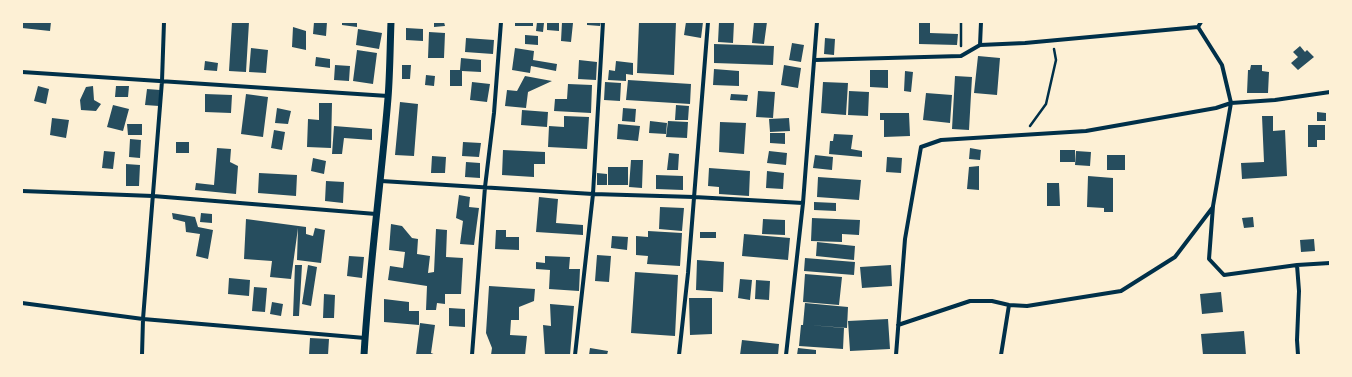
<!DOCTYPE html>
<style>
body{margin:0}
#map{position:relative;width:1352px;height:377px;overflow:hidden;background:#fdf0d5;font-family:Ubuntu,sans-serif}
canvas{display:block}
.frame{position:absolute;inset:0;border:23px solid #fdf0d5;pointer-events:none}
</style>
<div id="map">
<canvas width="1352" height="377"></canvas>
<div class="frame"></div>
</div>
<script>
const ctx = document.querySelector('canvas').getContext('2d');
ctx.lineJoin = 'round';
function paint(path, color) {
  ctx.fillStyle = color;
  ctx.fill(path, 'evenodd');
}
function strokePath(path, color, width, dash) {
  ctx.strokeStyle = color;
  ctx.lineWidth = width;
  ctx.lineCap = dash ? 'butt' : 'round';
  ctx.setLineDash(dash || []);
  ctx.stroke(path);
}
paint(new Path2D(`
 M22,22H51L50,31L22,28Z
 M232,22H249L246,72L229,71Z
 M314,22H327L326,36L313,34Z
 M342,22H357V27L342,25Z
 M434,22H444L445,26L434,27Z
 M515,22H533V26H515Z
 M537,22L544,23L543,32L536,31Z
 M547,22H559V31L547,30Z
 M562,22L573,23L571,42L561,41Z
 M587,22H601L600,26L587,25Z
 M639,22H676L674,75L637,73Z
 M686,22H703L701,38L684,35Z
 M719,22H734L733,43L718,42Z
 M754,22H767L764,44L752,43Z
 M919,22H930V33L958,34L957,45L919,44Z
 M293,27L306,31V50L292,47Z
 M406,28L423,29V41L406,40Z
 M358,29L382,33L379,49L356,45Z
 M429,32L445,33L444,58H428Z
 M525,35L538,36V45L525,44Z
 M466,38L494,40L493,54L465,52Z
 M825,38L835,39L834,55L824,54Z
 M792,43L804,45L801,62L789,60Z
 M714,44L774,46L773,65L714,63Z
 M1300,46L1305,52L1307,50L1314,57L1298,70L1291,63L1298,57L1293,52Z
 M251,48L268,50L266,73L249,72Z
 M515,48L534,51L533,60L557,64L556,71L531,66L530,73L512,70Z
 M357,50L377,53L373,84L353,81Z
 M978,56L1000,58L997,95L974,93Z
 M316,57L330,59V68L315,66Z
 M461,58L481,60V72L462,71V86H450V70H460Z
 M579,60L597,62L596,80L578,79Z
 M205,61L218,63L217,71L204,70Z
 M616,61L633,63V75L626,74V81L608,80L609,70L615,71Z
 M335,65L350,66L349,81L334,80Z
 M402,65H411L410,79H402Z
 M784,65L801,68L798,88L781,85Z
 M1251,65H1262V71L1269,72L1268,93H1247L1248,70H1250Z
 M714,69L739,71V86L713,85Z
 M870,70H888V88L870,87Z
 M905,71L913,72L911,92L904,91Z
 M426,75L435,76L434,86L425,85Z
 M525,76L552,81L528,92L526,108L505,106L507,90L517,91Z
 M955,76L972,77L969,130L952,129Z
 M628,80L691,84L690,104L626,100Z
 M472,82L490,84L487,102L470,100Z
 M605,82L621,83L620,101L604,100Z
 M823,82L848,83L846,115L821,113Z
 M568,84L592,85L591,113L554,111L555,99H567Z
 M38,86L49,89L46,104L34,101Z
 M93,86L94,100L101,104L96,111L81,110L80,100L86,87Z
 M116,86H129L128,97H115Z
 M147,89L160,90L159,106L145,105Z
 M758,91L775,92L773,118L756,117Z
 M849,91L869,92L868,116L848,115Z
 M926,93L952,95L950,123L923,120Z
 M205,94L232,95L231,113L205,112Z
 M246,94L268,97L263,137L241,134Z
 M731,94L748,95L747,101L730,100Z
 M400,102L418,104L414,156L395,155Z
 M319,103H332L331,148L307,147L308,119L319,120Z
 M113,105L129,109L123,131L107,127Z
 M676,105L689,106L688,120H675Z
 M277,108L291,111L288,124L275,123Z
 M623,108L636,109L635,122L622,121Z
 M522,110L548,112L547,127L521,125Z
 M1317,112L1326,113V121H1317Z
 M880,113H909L910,136L884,137V120H880Z
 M564,116L589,117L587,149L548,147L549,126L564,127Z
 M1262,116H1273V131L1285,130L1287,176L1242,179L1241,163L1264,162Z
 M52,118L69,120L66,138L50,135Z
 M789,118L790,131L770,132L769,119Z
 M650,121L667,123L666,134L649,133Z
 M668,121L688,122L687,138L666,137Z
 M720,122L746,123L744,154L719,152Z
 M127,124H142V135H128Z
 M618,124L640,126L638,141L617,139Z
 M1308,125H1325V140H1317V147H1308Z
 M334,126L372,129V140L344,138L342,154H332Z
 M274,130L285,132L282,150L271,148Z
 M770,133H785V144L770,143Z
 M834,134L853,135L851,149L862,151V157L829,154L830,141H833Z
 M130,139L141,140L140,158L129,157Z
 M176,142H189V153H176Z
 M463,142L481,143L479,157L462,156Z
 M217,148L231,149L230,162L238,166L236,194L195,190L196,183L214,185Z
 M970,148L981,150L980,160L969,159Z
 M503,150L545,152V164H534V177L502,175Z
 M1060,150H1075V162H1060Z
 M104,151L115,152L113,169L102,168Z
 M769,151L787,153L786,165L767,163Z
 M1076,151L1091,152L1090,166L1075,165Z
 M669,153L679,154L678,170H667Z
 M815,155L833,157L832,170L813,168Z
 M1107,155H1125V170H1107Z
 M432,156L446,157L445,173H431Z
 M887,157L902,158L901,173L886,172Z
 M313,158L326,161L324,174L311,171Z
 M631,160H643L642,188L629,187Z
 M466,162L480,163V178L465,177Z
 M126,164L140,165L139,186H126Z
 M979,166V190L967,189L969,167Z
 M608,167H628V185H608Z
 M709,168L750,171L749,196L719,194V187L708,186Z
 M767,171L784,173L783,189L766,188Z
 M259,173L297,175L296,196L258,193Z
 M597,173L607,174V185H597Z
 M656,175L683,176V190L656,189Z
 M1088,176L1113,178V212H1104V208L1087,207Z
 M818,177L861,180L859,200L817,197Z
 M326,181L344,182L343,203L325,201Z
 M1047,183H1059L1060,206H1047Z
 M459,195L470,197L469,207L479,208L474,245L460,244L463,221L456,218Z
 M539,197L558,199L556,223L583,225V235L536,232Z
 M814,202L836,203V211L814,210Z
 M660,207L684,208L682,231L659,229Z
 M172,213L195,217L198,227L213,230L208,259L196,256L200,234L186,232L185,222L173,219Z
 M201,213L212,214V223L200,222Z
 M1253,217L1254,227L1244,228L1242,218Z
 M812,218L860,220L859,235L842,234V242L811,241Z
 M246,219L306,227V234L313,236L315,228L325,230L321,263L297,260L298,228L291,279L270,277L272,261L244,259Z
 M763,219L785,220V235L762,234Z
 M391,224L402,226L412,238L418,239L417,254L430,256L428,273L434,272L436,229L447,230L446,257L463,258L461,294H445V304L437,303L436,310H426L427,286L388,280L390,266L403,268L405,252L389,250Z
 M496,230H506V237H519V250L495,249Z
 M648,231L682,233L680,266L647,264L648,256L636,255V236L648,237Z
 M700,232H716V238H700Z
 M744,234L790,238L788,260L742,256Z
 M612,236L628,237L627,250L611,248Z
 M1314,239L1315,251L1301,252L1300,240Z
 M817,242L855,246L854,260L816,256Z
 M597,255L611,256L609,282L595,281Z
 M349,256L364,257L362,278L347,276Z
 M545,256L570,257L569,269H580L579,291L549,289L550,270L536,269V262L545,263Z
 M805,258L855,262L854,275L804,271Z
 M697,260L724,262L723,292L696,290Z
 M295,265H302L299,316H293Z
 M308,265L317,267L311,306L302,304Z
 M891,265L892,286L862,288L860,267Z
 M635,272L678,275L675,336L631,333Z
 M805,274L842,277L839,305L803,302Z
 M229,278L250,280L249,296L228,294Z
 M740,279L752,280L750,300L738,298Z
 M756,280L770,281L769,300L755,299Z
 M489,286L535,289L534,301L519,307V320H511L510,335L527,336L525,355H491L492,348L486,333Z
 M254,287L267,288L265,312L252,311Z
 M1221,292L1223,312L1202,314L1200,294Z
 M324,294L335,295L334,318H323Z
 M689,298H712V334L690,335Z
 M384,299L409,302V311H419V325L384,322Z
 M272,302L283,304L281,316L270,314Z
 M805,303L848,307L847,328L809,325L844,328L843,349L799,346L801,325H803Z
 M550,304L574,306L570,355H545L543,325L551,326Z
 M449,308L465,309V327L449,326Z
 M888,319L890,349L850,351L848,321Z
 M420,323L435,325L431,353L436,355H416Z
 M1244,331L1246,355H1203L1201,334Z
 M310,338L329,339L328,355H309Z
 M742,340L779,344L778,355H740Z
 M590,348L608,351L607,355H589Z
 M798,348L816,350V355H797Z`), '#264d5e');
strokePath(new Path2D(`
 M961,46V22
 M1030,126L1046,104L1056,60L1054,49`), '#003049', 2.5);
strokePath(new Path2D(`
 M1201,22L1198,27L1222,65L1231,103L1213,206L1209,259L1224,275L1297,265L1330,263
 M980,45L981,22
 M815,60L961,56L980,45L1025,43L1198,27
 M22,72L388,96
 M381,181L593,194L694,197L803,203
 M22,191L153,196L376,214
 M1297,265L1299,291L1297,340L1298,355
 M22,303L143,319L365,338
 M898,325L970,301H992L1009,305L1027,306L1121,291L1175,257L1213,207
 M142,355L143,319L162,81L164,22
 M472,355L485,187L494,113L501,22
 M575,355L593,194L603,22
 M679,355L688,273L708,22
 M786,355L803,203L817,22
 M896,355L905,239L921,147L941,140L1086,131L1216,108L1231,103L1275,100L1330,92
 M1001,355L1009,305`), '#003049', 4);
strokePath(new Path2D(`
 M364,355C369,269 381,184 388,98C390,73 390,47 391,22`), '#003049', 7);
</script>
